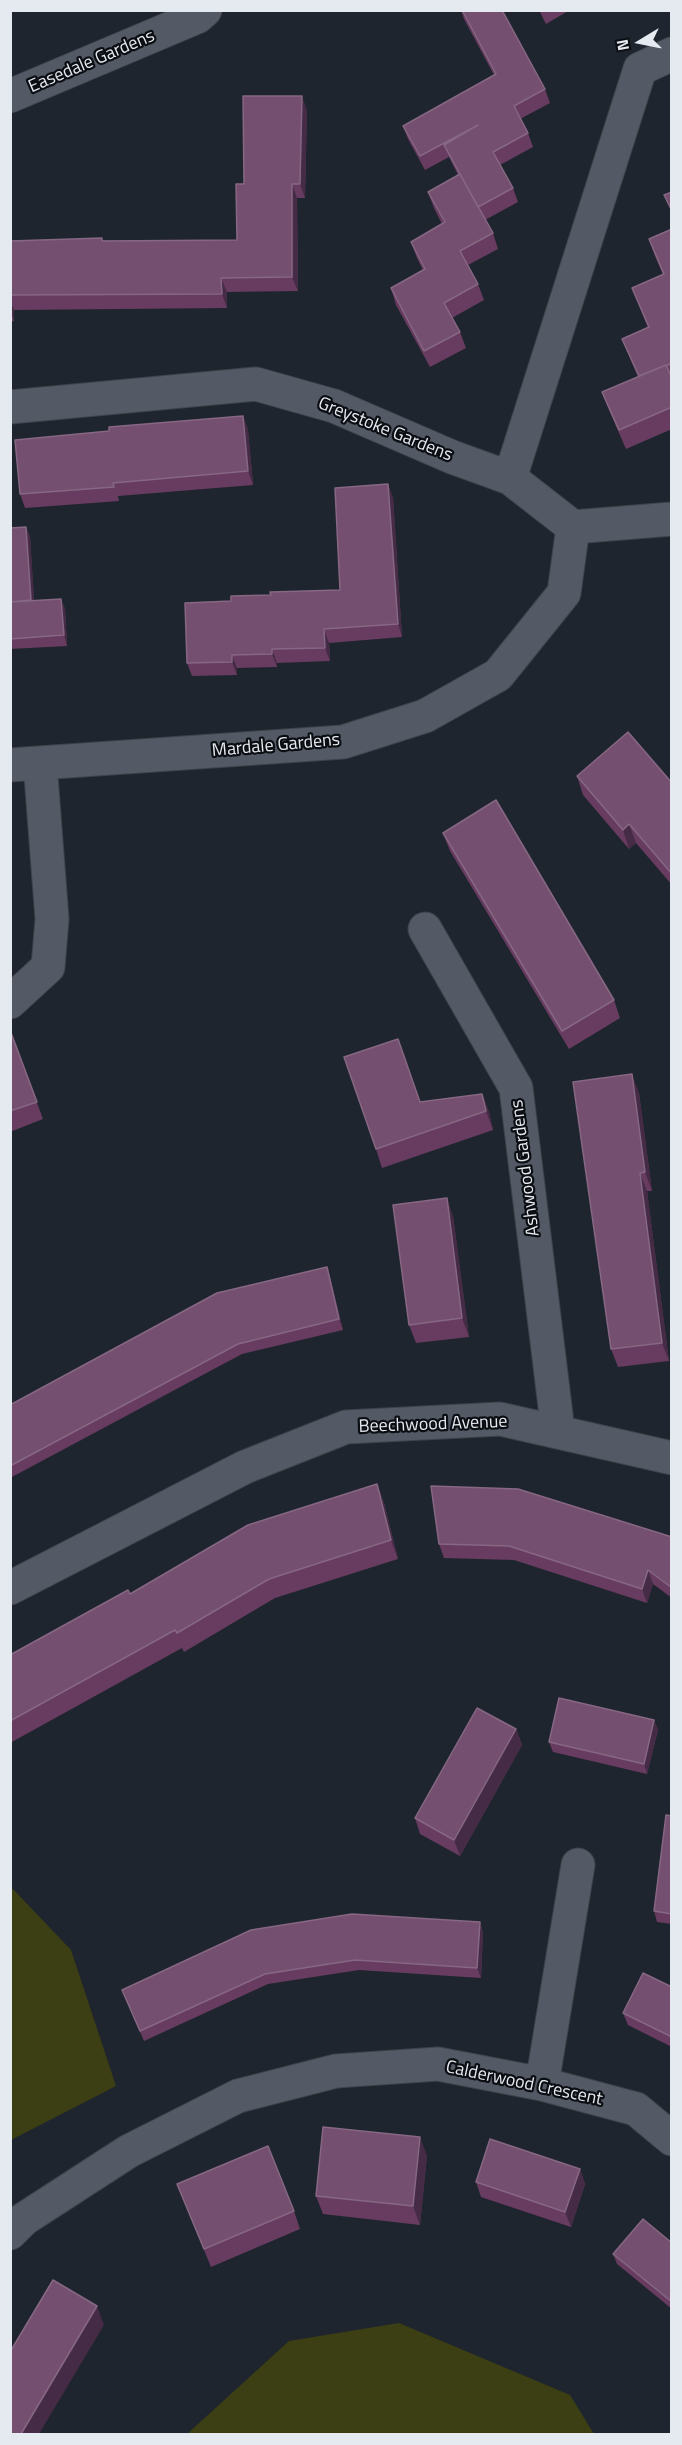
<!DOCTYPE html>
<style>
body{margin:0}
#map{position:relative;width:682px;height:2445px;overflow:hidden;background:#1f252e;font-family:"Titillium Web",sans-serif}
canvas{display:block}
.frame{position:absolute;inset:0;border:12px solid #e5e9f0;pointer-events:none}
.north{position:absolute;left:610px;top:12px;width:60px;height:60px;-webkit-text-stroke:4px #0b0e12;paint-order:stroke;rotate:260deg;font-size:16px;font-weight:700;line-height:24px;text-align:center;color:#e5e9f0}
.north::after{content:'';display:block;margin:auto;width:21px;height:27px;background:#e5e9f0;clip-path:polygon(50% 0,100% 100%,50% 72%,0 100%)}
</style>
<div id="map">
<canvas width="682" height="2445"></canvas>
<div class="frame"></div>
<div class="north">N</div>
</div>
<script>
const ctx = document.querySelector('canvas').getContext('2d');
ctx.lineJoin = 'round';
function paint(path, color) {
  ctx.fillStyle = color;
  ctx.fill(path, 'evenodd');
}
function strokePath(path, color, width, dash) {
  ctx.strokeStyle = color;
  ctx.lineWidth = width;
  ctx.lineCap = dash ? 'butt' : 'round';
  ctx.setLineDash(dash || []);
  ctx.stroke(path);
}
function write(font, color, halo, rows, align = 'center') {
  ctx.font = font + ' "Titillium Web",sans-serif';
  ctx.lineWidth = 4.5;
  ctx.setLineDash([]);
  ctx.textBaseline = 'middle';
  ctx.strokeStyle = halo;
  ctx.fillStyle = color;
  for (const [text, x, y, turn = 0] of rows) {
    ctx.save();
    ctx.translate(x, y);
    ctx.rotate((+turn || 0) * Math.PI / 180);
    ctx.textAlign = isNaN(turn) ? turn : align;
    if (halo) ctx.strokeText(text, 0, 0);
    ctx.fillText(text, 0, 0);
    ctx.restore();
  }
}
paint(new Path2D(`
 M11,1887L71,1950L116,2086L11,2140Z
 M399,2323L570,2395L594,2434H187L289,2341Z`), '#3c3e13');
const minor = new Path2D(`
 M10,96L197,17L205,10
 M10,407L256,384L334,406L452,457L510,478L573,527L672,519
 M510,478L640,69L672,54
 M10,765L343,742L425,716L498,675L564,593L573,527
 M425,929L516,1088L558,1431
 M10,1002L48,967L52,919L40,763
 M10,1588L245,1467L346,1427L500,1419L672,1458
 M542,2084L578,1865
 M10,2233L24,2219L129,2151L238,2096L336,2071L438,2064L542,2084L636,2109L672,2139`);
strokePath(minor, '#3d434a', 35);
strokePath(minor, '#535a65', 33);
paint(new Path2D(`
 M461,10H502L545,89L550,103L520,119L528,133L533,147L500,165L513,188L518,202L485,220L493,233L498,249L468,265L478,284L484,300L452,318L460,332L466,348L430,367L396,305L391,288L423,270L417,258L411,242L442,224L434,208L428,192L458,175L449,157L425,170L408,139L403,126L494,75L464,19Z
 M539,10H570L546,24Z
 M307,110L305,198H297L298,291L227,292V308L14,310V321L10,322V241L237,240L244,184Z
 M672,229V429L626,449L609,410L602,392L638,377L622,339L648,328L632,288L663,275L655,256L649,239Z
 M243,416L248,430L253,485L118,496L119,501L25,508L20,494L109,431Z
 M393,497L402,637L329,643L330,661L277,663V667L237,668V675L192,676L187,663L231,601L271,595L340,590Z
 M26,527L30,537L34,601L61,599L65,609L67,646L10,649V528Z
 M577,776L672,783V885L636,843L629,849L583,795Z
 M443,833L614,1000L620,1018L569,1049L450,851Z
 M10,1030L43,1119L10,1132Z
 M639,1093L652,1191H647L669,1361L618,1367L611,1349Z
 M482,1094L489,1112L493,1130L382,1168L376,1149L420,1102Z
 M453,1216L469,1337L416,1343L409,1325Z
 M330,1277L343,1330L242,1354L10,1478V1405Z
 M377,1484L384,1503L398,1559L275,1598L184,1652L182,1648L10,1743V1655L130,1594Z
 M672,1537V1598L653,1584L647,1603L514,1560L444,1558L439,1544Z
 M654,1720L658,1730L647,1774L553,1752L549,1742Z
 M516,1729L522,1745L460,1856L420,1834L415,1818Z
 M672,1816V1924L657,1922L654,1911Z
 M480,1922L483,1933L481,1978L359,1970L268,1984L144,2041L122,1990Z
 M672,1987V2047L628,2025L623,2013Z
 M427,2155L420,2225L323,2214L316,2196Z
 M580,2169L585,2184L571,2227L481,2197L476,2182Z
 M177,2184L294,2211L300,2229L211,2267Z
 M672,2243V2309L617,2264L613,2254Z`), '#673c60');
paint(new Path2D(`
 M302,96L307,110L305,198L300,184Z
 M292,184L297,198L298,291L292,277Z
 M221,278L227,292V308L222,294Z
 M10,301L14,310V321L10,311Z
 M243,416L248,430L253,485L248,471Z
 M388,484L393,497L402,637L398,624Z
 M26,527L30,537L35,611L31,600Z
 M61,599L65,609L67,646L64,635Z
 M324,629L329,643L330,661L325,648Z
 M272,649L277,663V667L272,654Z
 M232,655L237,668V675L232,662Z
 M629,824L636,843L629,849L623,830Z
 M632,1074L639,1093L652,1191L645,1172Z
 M482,1094L489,1112L493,1130L486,1111Z
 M640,1173L647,1191L669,1361L662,1343Z
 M447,1198L453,1216L469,1337L462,1318Z
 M327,1267L330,1277L343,1330L339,1319Z
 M377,1484L384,1503L398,1559L391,1540Z
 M648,1570L653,1584L647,1603L642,1589Z
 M654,1720L658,1730L647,1774L644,1764Z
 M516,1729L522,1745L460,1856L454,1840Z
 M480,1922L483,1933L481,1978L477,1968Z
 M420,2137L427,2155L420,2225L413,2206Z
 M580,2169L585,2184L571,2227L565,2212Z
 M97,2306L104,2325L39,2434H21Z`), '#452b45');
const building = new Path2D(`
 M462,10H502L545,89L514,106L528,133L493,152L513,188L478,207L444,145L478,125L420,156L403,126L496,74Z
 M243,96H302L300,184H292V277L221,278L222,294L10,295V241L102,238V241L237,240L236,184H244Z
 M460,174L493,233L460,251L478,284L444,303L460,332L424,351L391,288L425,269L411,242L445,222L428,192Z
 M672,192V211L664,195Z
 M672,229V363L666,366V365L639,376L622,339L649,327L632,288L664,274L649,239Z
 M666,365L672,378V407L619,430L602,392Z
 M243,416L248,471L113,483L114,487L20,494L15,440L109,431V427Z
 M388,484L398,624L324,629L325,648L272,649V654L232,655V662L187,663L185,603L231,601V596L271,595L270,592L340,590L335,488Z
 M26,527L31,600L10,602V528Z
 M61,599L64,635L10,639V602Z
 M628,732L672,783V874L629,824L623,830L577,776Z
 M496,800L614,1000L562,1031L443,833Z
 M10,1030L37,1102L10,1111Z
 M398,1039L420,1102L482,1094L486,1111L376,1149L344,1057Z
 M632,1074L645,1172L640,1173L662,1343L611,1349L573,1082Z
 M447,1198L462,1318L409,1325L393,1205Z
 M327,1267L339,1319L238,1344L10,1466V1405L217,1293Z
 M377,1484L391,1540L269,1579L177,1633L175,1630L10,1721V1655L128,1590L130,1594L248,1525Z
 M431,1486L518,1489L672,1537V1588L648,1570L642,1589L509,1546L439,1544Z
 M559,1698L654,1720L644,1764L549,1742Z
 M477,1708L516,1729L454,1840L415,1818Z
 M666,1815L672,1816V1914L654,1911Z
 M352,1914L480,1922L477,1968L355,1960L265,1974L140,2031L122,1990L251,1930Z
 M643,1973L672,1987V2037L623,2013Z
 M323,2127L420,2137L413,2206L316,2196Z
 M490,2139L580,2169L565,2212L476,2182Z
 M268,2146L294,2211L204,2249L177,2184Z
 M643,2219L672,2243V2302L613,2254Z
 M53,2280L97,2306L21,2434H10V2352Z`);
paint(building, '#754f6f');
strokePath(building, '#866784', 1.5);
write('18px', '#e5e9f0', '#0b0e12', [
 ["Easedale Gardens",92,62,-23],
 ["Greystoke Gardens",385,430,22],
 ["Mardale Gardens",276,746,-5],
 ["Ashwood Gardens",526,1168,-97],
 ["Beechwood Avenue",433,1425,-2],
 ["Calderwood Crescent",524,2084,12]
]);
</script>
